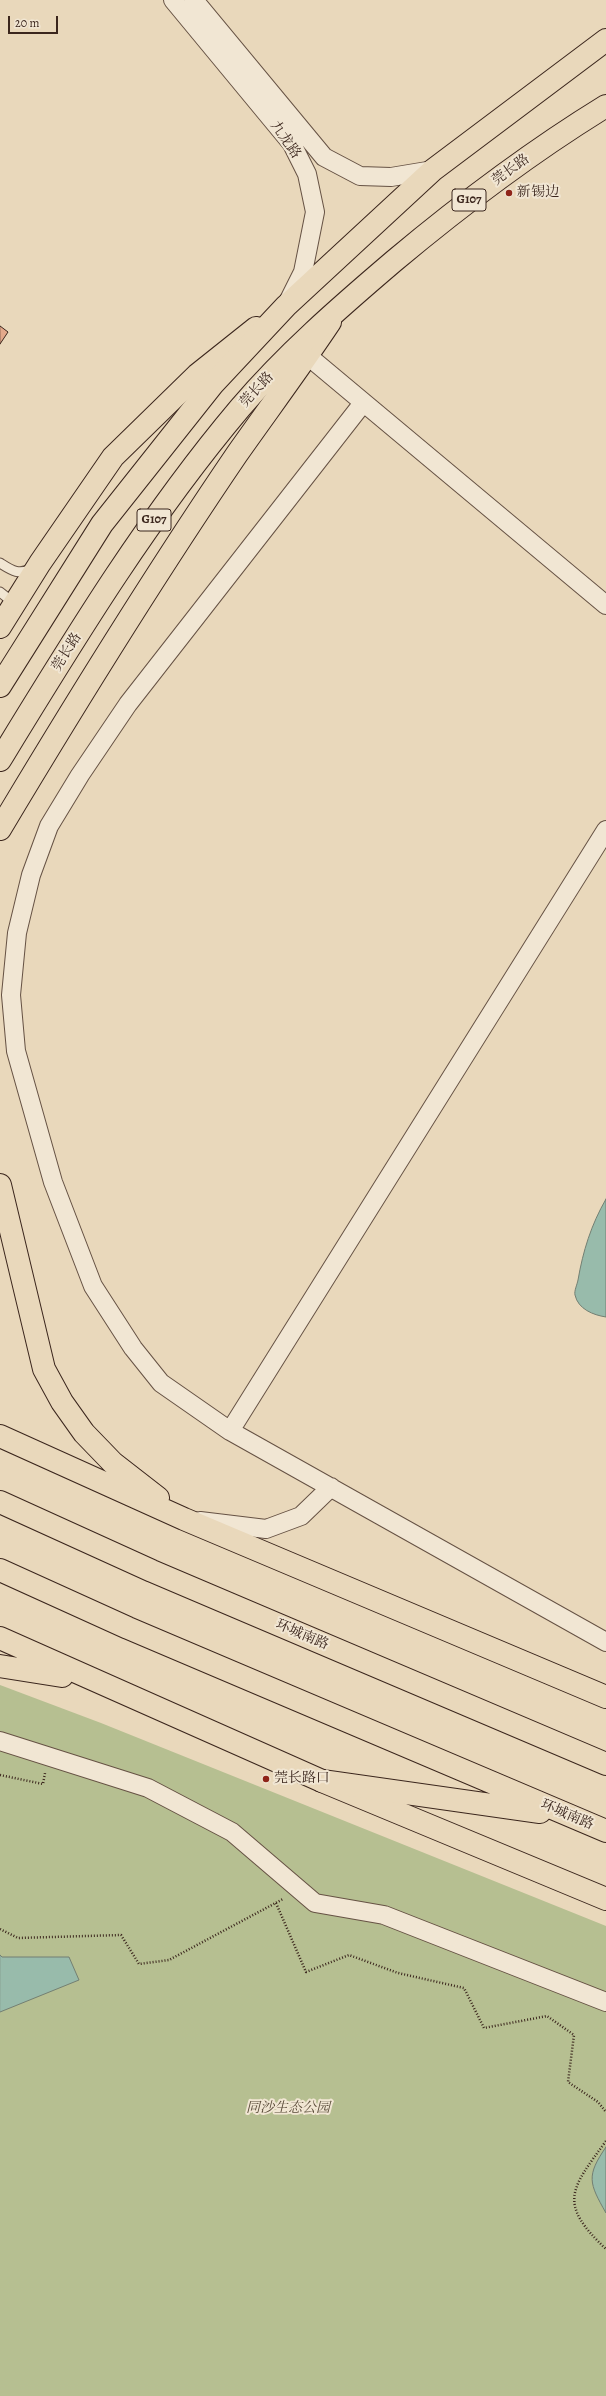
<!DOCTYPE html>
<meta charset="utf-8">
<style>
body{margin:0}
#map{position:relative;width:606px;height:2396px;overflow:hidden;background:#e9d8bb;font-family:Alegreya,serif}
canvas{display:block}
.scale{position:absolute;left:8px;top:16px;width:50px;height:18px;box-sizing:border-box;border:2px solid #3b261d;border-top:0;padding-left:5px;font-size:12px;line-height:14px;white-space:nowrap;color:#3b261d;-webkit-text-stroke:3px #f1e6d3;paint-order:stroke}
</style>
<div id="map">
<canvas width="606" height="2396"></canvas>
<div class="scale">20 m</div>
</div>
<script>
const ctx = document.querySelector('canvas').getContext('2d');
ctx.lineJoin = 'round';
function paint(path, color) {
  ctx.fillStyle = color;
  ctx.fill(path, 'evenodd');
}
function strokePath(path, color, width, dash) {
  ctx.strokeStyle = color;
  ctx.lineWidth = width;
  ctx.lineCap = dash ? 'butt' : 'round';
  ctx.setLineDash(dash || []);
  ctx.stroke(path);
}
function write(font, color, halo, rows, align = 'center') {
  ctx.font = font + ' Alegreya,"Noto Serif SC",serif';
  ctx.lineWidth = 4;
  ctx.setLineDash([]);
  ctx.textBaseline = 'middle';
  ctx.strokeStyle = halo;
  ctx.fillStyle = color;
  for (const [text, x, y, turn = 0] of rows) {
    ctx.save();
    ctx.translate(x, y);
    ctx.rotate((+turn || 0) * Math.PI / 180);
    ctx.textAlign = isNaN(turn) ? turn : align;
    if (halo) ctx.strokeText(text, 0, 0);
    ctx.fillText(text, 0, 0);
    ctx.restore();
  }
}
paint(new Path2D(`
 M0,1685L101,1723L606,1926V2396H0Z`), '#b6bf91');
const water = new Path2D(`
 M606,1199V1317C593,1315 578,1309 575,1295C574,1291 577,1285 578,1280C583,1251 591,1225 606,1199Z
 M0,1955L2,1957H69L79,1980L0,2012Z
 M606,2147V2213C589,2183 586,2176 606,2147Z`);
paint(water, '#98bbab');
strokePath(water, '#737f72', 1);
const building = new Path2D(`
 M0,326L8,332L0,344Z`);
paint(building, '#e3a98b');
strokePath(building, '#3b261d', 1);
const service = new Path2D(`
 M0,563C11,570 19,576 32,568
 M0,592L10,600L9,606`);
const minor = new Path2D(`
 M173,0L292,144L307,174L315,212L303,272L289,300
 M194,0L324,157L360,176L391,177L433,170
 M308,356L606,605
 M363,403L128,704L80,775L49,826L31,875L17,933L11,995L16,1051L53,1182L93,1286L133,1348L161,1383L230,1431L606,1642
 M230,1431L606,830
 M200,1521L266,1529L301,1516L331,1487
 M0,1741L148,1788L232,1832L315,1903L384,1915L606,2002`);
const primary = new Path2D(`
 M0,627L40,563L113,457L197,375L256,328
 M0,829C76,702 154,576 237,454C268,410 300,367 330,322
 M0,1185L44,1369L62,1402L84,1433L113,1463L158,1498
 M0,1436L184,1519L606,1697
 M0,1638L322,1781L606,1899
 M0,1666L62,1676`);
const trunk = new Path2D(`
 M0,686L102,524L213,384L286,306L433,170L606,40
 M0,760C74,639 148,517 240,408C286,354 340,307 394,261C461,205 531,152 606,106
 M0,1502L152,1571L606,1764
 M0,1570L128,1628L606,1831
 M322,1781L540,1812`);
strokePath(service, '#665244', 11);
strokePath(minor, '#665244', 20);
strokePath(primary, '#3b261d', 24);
strokePath(trunk, '#3b261d', 24);
strokePath(new Path2D(`
 M0,1775L43,1784L45,1773
 M276,1903L306,1972L349,1955L398,1973L464,1988L484,2028L547,2016L574,2035L568,2082L598,2102L606,2112
 M0,1929L18,1938L121,1935L139,1964L169,1960L283,1899
 M606,2141C571,2189 557,2203 606,2249`), '#3b261d', 2.5, [1, 2]);
strokePath(service, '#f1e6d3', 9);
strokePath(minor, '#f1e6d3', 18);
strokePath(primary, '#e9d8bb', 22);
strokePath(trunk, '#e9d8bb', 22);
for (const [x, y, r, color] of [
 [509,193,4,"#8f2418"],
 [266,1779,4,"#8f2418"]
]) {
  const dot = new Path2D();
  dot.arc(x, y, r, 0, 2 * Math.PI);
  ctx.fillStyle = color;
  ctx.fill(dot);
  strokePath(dot, '#f1e6d3', 1.5);
}
for (const [x, y, w] of [
 [469,200,34],
 [154,520,34]
]) {
  const box = new Path2D();
  box.roundRect(x - w / 2, y - 11, w, 22, 3);
  ctx.fillStyle = '#f1e6d3';
  ctx.fill(box);
  strokePath(box, '#3b261d', 1);
}
write('bold 13px', '#3b261d', null, [
 ["G107",469,200],
 ["G107",154,520]
]);
write('14px', '#3b261d', '#f1e6d3', [
 ["九龙路",285,140,55],
 ["莞长路",511,170,-36],
 ["莞长路",257,390,-47],
 ["莞长路",67,652,-58],
 ["环城南路",302,1635,23],
 ["环城南路",567,1815,23]
]);
write('14px', '#3b261d', '#f1e6d3', [
 ["新锡边",517,193],
 ["莞长路口",274,1779]
], 'left');
write('italic 14px', '#5a4c3a', '#f1e6d3', [
 ["同沙生态公园",288,2109]
]);
</script>
